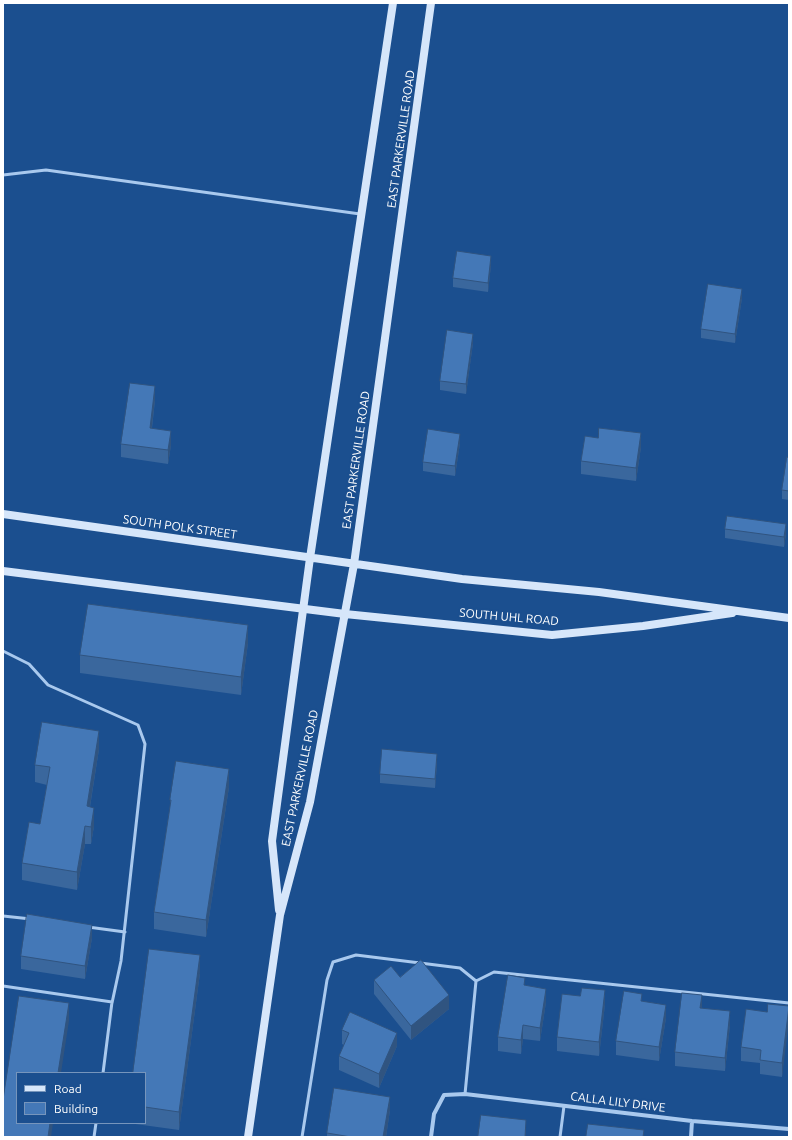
<!DOCTYPE html>
<style>
body{margin:0}
#map{position:relative;width:792px;height:1140px;overflow:hidden;background:#1b4f8f;font-family:Ubuntu,sans-serif}
canvas{display:block}
.frame{position:absolute;inset:0;border:4px solid #fff;pointer-events:none}
.legend{position:absolute;left:16px;top:1072px;width:130px;height:52px;box-sizing:border-box;background:#1b4f8f;border:1px solid #7695bc;margin:0;padding:5px 7px;list-style:none;font-size:12px;color:#fff}
.legend li{display:flex;align-items:center;gap:8px;height:20px}
.legend b{width:20px;border:1px solid #7695bc}
</style>
<div id="map">
<canvas width="792" height="1140"></canvas>
<div class="frame"></div>
<ul class="legend">
<li><b style="height:5px;background:#d6e6fa"></b>Road</li>
<li><b style="height:11px;background:#4478b7"></b>Building</li>
</ul>
</div>
<script>
const ctx = document.querySelector('canvas').getContext('2d');
ctx.lineJoin = 'round';
function strokePath(path, color, width, dash) {
  ctx.strokeStyle = color;
  ctx.lineWidth = width;
  ctx.lineCap = dash ? 'butt' : 'round';
  ctx.setLineDash(dash || []);
  ctx.stroke(path);
}
function paint(path, color) {
  ctx.fillStyle = color;
  ctx.fill(path, 'evenodd');
}
function write(font, color, halo, rows, align = 'center') {
  ctx.font = font + ' Ubuntu,sans-serif';
  ctx.lineWidth = 4;
  ctx.setLineDash([]);
  ctx.textBaseline = 'middle';
  ctx.strokeStyle = halo;
  ctx.fillStyle = color;
  for (const [text, x, y, turn = 0] of rows) {
    ctx.save();
    ctx.translate(x, y);
    ctx.rotate((+turn || 0) * Math.PI / 180);
    ctx.textAlign = isNaN(turn) ? turn : align;
    if (halo) ctx.strokeText(text, 0, 0);
    ctx.fillText(text, 0, 0);
    ctx.restore();
  }
}
strokePath(new Path2D(`
 M3,175L46,170L360,214
 M3,651L29,664L48,685L138,725L145,744L121,961L112,1003
 M3,916L31,919
 M88,927L125,932
 M476,981L494,972L789,1003
 M3,986L112,1002L103,1073
 M94,1137L96,1123
 M302,1137L327,980L333,962L356,955L460,968L476,981L465,1094
 M560,1137L564,1106`), '#a9c9ee', 3);
strokePath(new Path2D(`
 M431,1137L434,1114L444,1095L465,1094L692,1121L789,1129
 M691,1137L692,1121`), '#a9c9ee', 4);
strokePath(new Path2D(`
 M3,514L462,579L599,592L789,618
 M3,571L345,614L552,635L643,626L732,613
 M279,910L272,841L310,558L393,3
 M248,1137L280,915L310,802L354,564L431,3`), '#d6e6fa', 8);
paint(new Path2D(`
 M491,265L488,292L453,287V278Z
 M742,298L735,343L701,338V329Z
 M473,343L466,394L440,390V381Z
 M155,400L152,428L171,445L168,464L121,457V444Z
 M460,443L455,476L423,471V462Z
 M641,447L636,481L581,474V461Z
 M789,458V500L782,499V490Z
 M725,529L786,534L784,547L725,538Z
 M248,643L241,695L80,673V655Z
 M99,749L90,807L94,826L91,844H85L77,890L22,880V863L40,824L47,785L35,782V765Z
 M437,764L435,788L380,783V774Z
 M229,787L206,937L154,929V912L170,811V800Z
 M92,938L85,979L21,969V956Z
 M200,973L179,1130L128,1123H145V1073Z
 M400,977L449,1009L411,1040L374,994V980Z
 M525,985L546,1002L540,1041L523,1039L521,1054L498,1051V1037Z
 M642,1001L666,1018L659,1061L616,1055V1041Z
 M605,1004L599,1056L557,1051V1037Z
 M789,1006L782,1077L760,1074V1063L741,1061V1047L767,1012Z
 M702,1008L730,1025L725,1071L675,1066V1052Z
 M342,1030L397,1046L379,1088L339,1070V1056L344,1045L342,1044Z
 M390,1110L386,1137H327V1133Z`), '#3a679d');
paint(new Path2D(`
 M491,256V265L488,292V283Z
 M742,289V298L735,343V334Z
 M473,334V343L466,394V384Z
 M155,386V400L150,442V428Z
 M171,431V445L168,464V450Z
 M641,433V447L636,481V468Z
 M460,434V443L455,476V466Z
 M786,524V534L784,547V537Z
 M248,625V643L241,695V677Z
 M99,731V749L87,824V806Z
 M437,754V764L435,788V779Z
 M229,769V787L206,937V920Z
 M94,808V826L91,844V827Z
 M85,826V844L77,890V872Z
 M92,925V938L85,979V966Z
 M200,955V973L179,1130V1112Z
 M546,989V1002L540,1041V1028Z
 M605,990V1004L599,1056V1042Z
 M449,995V1009L411,1040V1026Z
 M702,995V1009L700,1008Z
 M69,1003V1021L61,1073H58Z
 M666,1005V1018L659,1061V1047Z
 M789,1007V1021L782,1077V1063Z
 M730,1011V1025L725,1071V1058Z
 M523,1025V1039L521,1054V1040Z
 M397,1033V1046L379,1088V1074Z
 M390,1097V1110L386,1137H383Z
 M526,1120V1137H525Z
 M50,1123H53L51,1137H48Z`), '#305480');
const building = new Path2D(`
 M457,251L491,256L488,283L453,278Z
 M708,284L742,289L735,334L701,329Z
 M447,330L473,334L466,384L440,381Z
 M130,383L155,386L150,428L171,431L168,450L121,444Z
 M599,428L641,433L636,468L581,461L585,436L598,438Z
 M428,429L460,434L455,466L423,462Z
 M787,457L789,458V491L782,490Z
 M727,516L786,524L784,537L725,529Z
 M88,604L248,625L241,677L80,655Z
 M42,722L99,731L87,806L94,808L91,827L85,826L77,872L22,863L29,822L40,824L50,767L35,765Z
 M382,749L437,754L435,779L380,774Z
 M176,761L229,769L206,920L154,912L171,800H170Z
 M27,914L92,925L85,966L21,956Z
 M149,949L200,955L179,1112L145,1107V1073H133Z
 M421,960L449,995L411,1026L374,980L391,966L400,977Z
 M508,975L525,978L524,985L546,989L540,1028L523,1025L521,1040L498,1037Z
 M582,988L605,990L599,1042L557,1037L562,994L580,996Z
 M624,991L642,994L641,1001L666,1005L659,1047L616,1041Z
 M682,993L702,995L700,1008L730,1011L725,1058L675,1052Z
 M19,996L69,1003L58,1073H17V1123H50L48,1137H3V1100Z
 M768,1004L789,1006L782,1063L760,1060L761,1050L741,1047L746,1009L767,1012Z
 M350,1012L397,1033L379,1074L339,1056L349,1033L342,1030Z
 M334,1088L390,1097L383,1137H351L327,1133Z
 M481,1115L526,1120L525,1137H478Z
 M588,1124L644,1130L643,1137H586Z`);
paint(building, '#4478b7');
strokePath(building, '#305480', 1);
write('12px', '#fff', '#1b4f8f', [
 ["EAST PARKERVILLE ROAD",401,139,-82],
 ["EAST PARKERVILLE ROAD",356,460,-82],
 ["SOUTH POLK STREET",180,527,8],
 ["SOUTH UHL ROAD",509,617,5],
 ["EAST PARKERVILLE ROAD",300,778,-78],
 ["CALLA LILY DRIVE",618,1102,7]
]);
</script>
